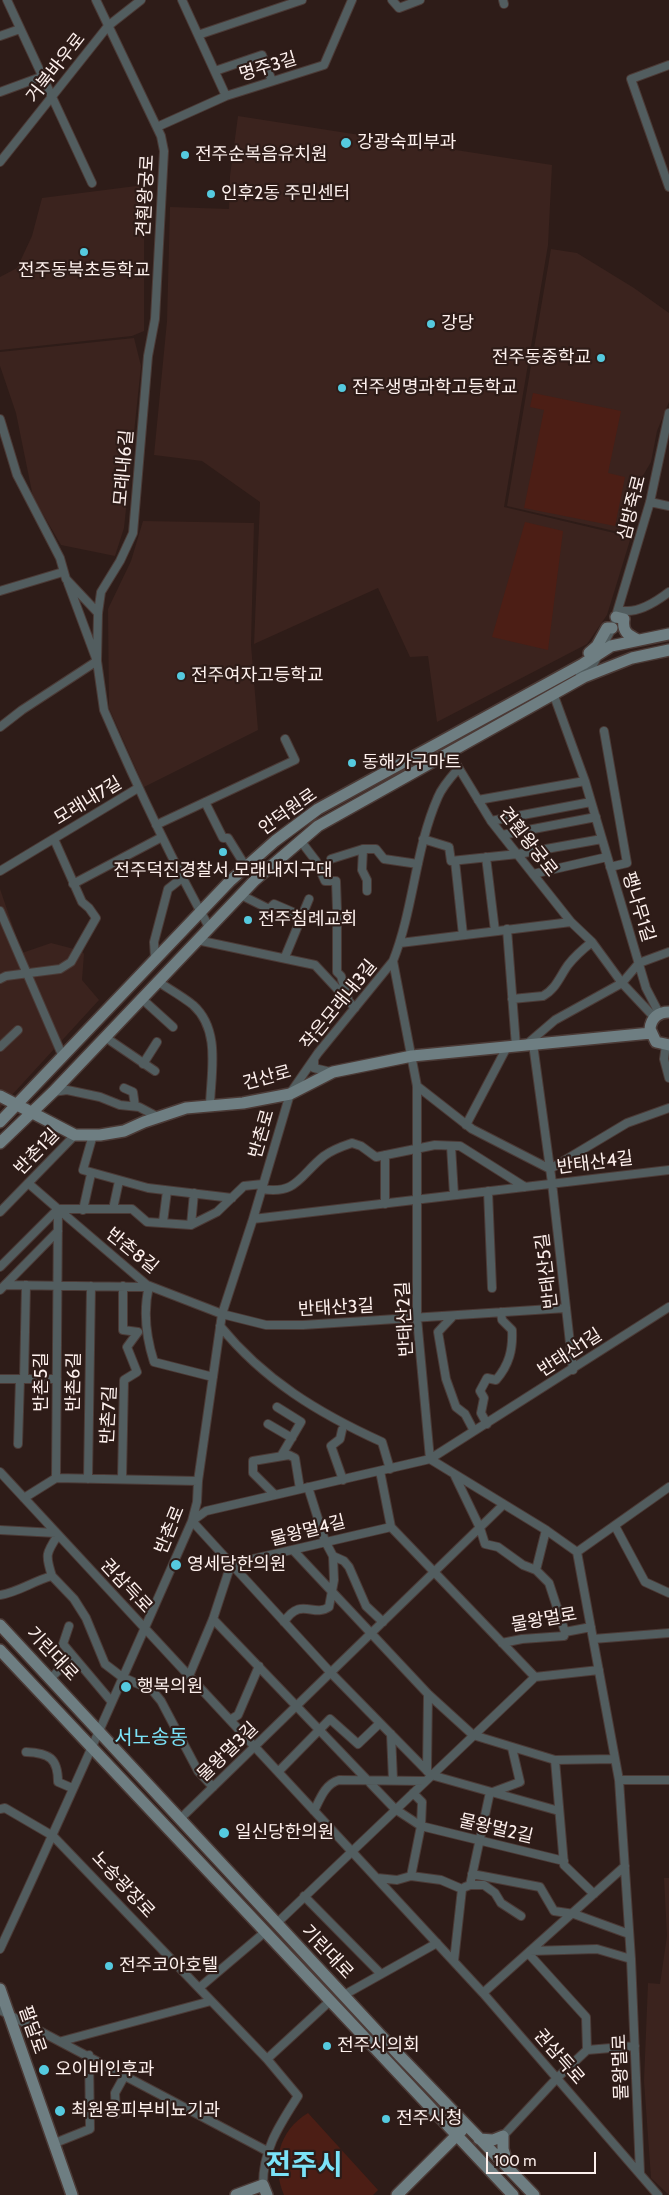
<!DOCTYPE html>
<meta charset="utf-8">
<style>
body{margin:0}
#map{position:relative;width:669px;height:2195px;overflow:hidden;background:#2e1c18;font-family:Cabin,sans-serif}
canvas{display:block}
.scale{position:absolute;left:486px;top:2152px;width:110px;height:22px;box-sizing:border-box;border:2px solid #fdf0ed;border-top:0;padding-left:6px;font-size:15px;line-height:18px;white-space:nowrap;color:#fdf0ed;-webkit-text-stroke:4px #2e1c18;paint-order:stroke}
</style>
<div id="map">
<canvas width="669" height="2195"></canvas>
<div class="scale">100 m</div>
</div>
<script>
const ctx = document.querySelector('canvas').getContext('2d');
ctx.lineJoin = 'round';
function paint(path, color) {
  ctx.fillStyle = color;
  ctx.fill(path, 'evenodd');
}
function strokePath(path, color, width, dash) {
  ctx.strokeStyle = color;
  ctx.lineWidth = width;
  ctx.lineCap = dash ? 'butt' : 'round';
  ctx.setLineDash(dash || []);
  ctx.stroke(path);
}
function write(font, color, halo, rows, align = 'center') {
  ctx.font = font + ' Cabin,"Noto Sans KR",sans-serif';
  ctx.lineWidth = 4.5;
  ctx.setLineDash([]);
  ctx.textBaseline = 'middle';
  ctx.strokeStyle = halo;
  ctx.fillStyle = color;
  for (const [text, x, y, turn = 0] of rows) {
    ctx.save();
    ctx.translate(x, y);
    ctx.rotate((+turn || 0) * Math.PI / 180);
    ctx.textAlign = isNaN(turn) ? turn : align;
    if (halo) ctx.strokeText(text, 0, 0);
    ctx.fillText(text, 0, 0);
    ctx.restore();
  }
}
paint(new Path2D(`
 M238,116L552,165L548,245L504,507L631,537L607,615L587,644L437,722L428,656L410,657L378,588L254,644L260,502L202,461L154,455L167,321L170,207L229,209L230,176Z
 M144,185V331L132,336L0,350V277L17,268L32,236L42,198Z
 M551,249L577,253L634,288L669,313V402L657,431L651,462L638,484L623,533L507,506Z
 M134,338L141,366L124,528L115,556L61,545L33,497L16,413L0,366V352Z
 M143,521L254,523L251,645L258,730L144,787L109,708L108,609L131,561Z
 M0,889L22,953L51,943L82,951L84,954L82,980L99,1000L0,1108Z
 M664,1878H669V2195L651,2178L644,2081L648,1983L660,1984L667,1936Z`), '#3b231e');
paint(new Path2D(`
 M533,393L621,411L608,473L625,477L615,526L524,508L544,410L530,407Z
 M525,522L563,531L548,650L492,637Z
 M308,2113L378,2190L373,2195H284C271,2164 278,2131 308,2113Z`), '#4c1e15');
const street = new Path2D(`
 M7,0L92,183
 M96,0L161,136L164,151L155,319L148,356L133,533L120,561L101,592L98,613L97,661L104,710C136,784 170,857 209,927
 M182,0L226,96
 M392,0L399,8L420,0
 M503,0L504,4
 M198,35L302,0
 M0,36L20,29
 M669,65L631,79L669,187
 M215,71L262,55L272,81
 M0,92L41,77
 M157,127L226,96L324,65L352,0
 M0,162L108,26L141,0
 M0,419L17,475L60,558L66,579L98,613
 M650,502L669,506
 M0,591L63,572
 M619,610C636,615 656,602 669,592
 M615,619L650,502L669,413
 M580,674L592,667L610,632
 M553,693L585,781L646,988L659,1013
 M0,727L22,710L97,661L68,583
 M604,731L627,863L610,867
 M449,752L491,821L502,835L571,922L592,942L622,983L654,1017
 M478,800L585,781
 M205,802L223,838H228L246,867
 M491,821L591,802
 M156,825L295,760L285,739
 M502,835L596,817
 M423,839L449,847L451,861L518,854L602,839
 M300,840L316,861L325,881H336L337,909
 M363,849L362,870L367,880V891
 M486,857L495,931
 M331,859L363,849H376L384,859L418,864
 M455,861L463,935
 M0,871L138,788
 M533,874L607,857
 M73,884L162,837
 M241,895L269,909L274,904L302,916
 M0,911L63,1057
 M339,915L337,916V972L341,976L348,999
 M507,929L516,1046
 M197,940L315,965L355,1008
 M400,943L571,922
 M285,957L309,899
 M155,958L154,942L168,889L182,878
 M393,961L417,1086V1318L430,1459L546,1530L577,1552
 M639,963L669,952
 M0,979L6,976L60,969L71,962L96,918L89,908L82,902L54,839
 M157,981C169,989 182,996 193,1005C221,1030 211,1072 210,1105
 M141,998L173,1027
 M512,999L543,996C556,989 560,976 568,965C575,956 583,949 592,942
 M105,1037L155,1071
 M527,1044L555,1020L622,983L639,963
 M533,1044L552,1183L573,1370
 M666,1045L664,1059L669,1078
 M0,1047L18,1030
 M314,1060V1068L331,1072
 M143,1064L157,1042
 M417,1086L472,1129L550,1169L627,1123L669,1108
 M124,1088L133,1092L135,1106
 M53,1092L67,1090L100,1097L120,1105L139,1107L158,1117
 M291,1092L318,1053L393,961C414,908 415,849 438,797C442,787 451,777 458,769
 M466,1125L507,1047
 M93,1135L83,1170L148,1188L232,1198
 M451,1146L454,1195
 M385,1155V1204
 M28,1183L58,1209L56,1478
 M262,1189C297,1195 300,1175 324,1156C332,1150 343,1146 352,1143L361,1146L376,1157L435,1145L460,1146L525,1187
 M488,1191L492,1288
 M58,1209L147,1285L222,1314L266,1325H303L566,1308
 M58,1209H132L147,1222L191,1225L217,1212L244,1186L263,1184
 M113,1209L119,1181
 M83,1210L91,1174
 M0,1212L75,1135
 M253,1219L669,1170
 M163,1222L167,1191
 M191,1225L194,1193
 M0,1267L58,1209
 M5,1285L144,1287L147,1285
 M149,1286C143,1311 146,1337 154,1362L213,1377
 M0,1290L58,1231
 M453,1316L438,1332L446,1379L456,1407L465,1414L474,1431
 M220,1326C264,1380 318,1413 382,1442L390,1469
 M0,1379H57
 M24,1379L26,1285
 M277,1407L301,1422L281,1456
 M268,1424L292,1438
 M487,1424L481,1413L484,1398L480,1391L487,1378L496,1380C509,1365 513,1350 512,1330L502,1320L501,1312
 M342,1430L340,1439L331,1446L343,1480
 M18,1444L20,1379
 M380,1471L391,1527
 M0,1472L483,1993L658,2195
 M455,1476L480,1528L485,1544L498,1547L523,1565L536,1570L549,1583L565,1632
 M88,1479L91,1286
 M122,1479L124,1380L137,1372L127,1347L138,1332L123,1330V1286
 M308,1487L325,1541L333,1556L344,1561L349,1567L366,1606L383,1622
 M275,1495L253,1473V1461L289,1455L295,1458L300,1489
 M24,1498L56,1478L198,1481
 M615,1526L645,1582L669,1593
 M391,1527L535,1677
 M0,1530L56,1533
 M293,1550L428,1694L473,1735L555,1760L615,1759
 M231,1564L391,1527
 M536,1570L546,1530
 M52,1576C45,1555 46,1553 58,1535
 M0,1595C19,1592 33,1581 52,1576L74,1599L86,1618L105,1664L122,1677L152,1690L161,1701L198,1771L213,1787
 M213,1619L395,1809L421,1826L564,1861
 M284,1622C301,1596 313,1618 329,1607L334,1580L333,1556
 M69,1626L63,1644L111,1701
 M593,1639L669,1633
 M502,1643L522,1639L564,1636L565,1632L591,1627
 M189,1676L213,1619L231,1564
 M51,1678L73,1656
 M230,1720L238,1715L259,1666
 M391,1734L393,1780
 M26,1752C49,1753 58,1758 58,1782L72,1788
 M555,1760L564,1865L594,1894
 M427,1771L428,1694
 M278,1772L330,1719L358,1744L380,1723
 M619,1780H669
 M493,1792L520,1782L512,1748
 M0,1809L5,1808L53,1836L267,2059L298,2096C279,2126 263,2149 263,2185
 M314,1811C320,1799 325,1784 339,1780L425,1781
 M559,1811L431,1775L331,1673L192,1521L206,1511L430,1459L669,1307
 M180,1819L503,1505
 M472,1874L540,1887L554,1911L574,1914L629,1934
 M411,1876L421,1826L422,1802L413,1793
 M377,1878L397,1880L411,1876L441,1880L462,1889L454,1961
 M470,1885L490,1792
 M465,1887L470,1885H484L495,1893L501,1903L521,1916
 M304,1896L381,1974
 M277,1923L535,1677L599,1670
 M0,1949C66,1808 129,1664 192,1521L197,1502L198,1481L222,1314L253,1219L290,1094
 M530,1951L597,1949L631,1959
 M199,1988L265,1932
 M483,1993L625,1866
 M344,1995L437,1943
 M0,2010L267,2151
 M62,2041L211,2001
 M587,2050L635,2046
 M267,2059L330,2001
 M116,2114L115,2093L125,2075
 M503,2136L557,2078L587,2050L586,2017L528,1953
 M55,2143L90,2129L89,2055
 M640,2173L631,1959L619,1780L577,1552L669,1487`);
const secondary = new Path2D(`
 M616,617L624,619C622,632 628,635 638,640
 M589,653L597,646L607,628H612
 M669,1012C658,1012 651,1018 650,1029L656,1042L669,1045
 M0,1096L75,1135H100L124,1131L144,1122L186,1108L243,1103L290,1094L333,1072L412,1056L651,1033
 M0,1122L230,881L275,841L318,809L583,664L611,646L669,634
 M0,1143L53,1092L255,880L318,826L584,677L632,658L669,650
 M0,1625L400,2056L534,2195
 M0,1650L513,2195
 M0,1989L72,2195
 M479,2139L493,2140L503,2136V2149L508,2166
 M236,2195L263,2185L267,2195
 M397,2195L462,2130`);
strokePath(street, '#4b3a36', 10);
strokePath(secondary, '#4b3a36', 14);
strokePath(street, '#525d5f', 8);
strokePath(secondary, '#6e7e82', 11);
for (const [x, y, r, color] of [
 [346,143,6,"#55cadf"],
 [185,155,5,"#55cadf"],
 [211,194,5,"#55cadf"],
 [84,252,5,"#55cadf"],
 [431,324,5,"#55cadf"],
 [601,358,5,"#55cadf"],
 [342,388,5,"#55cadf"],
 [181,676,5,"#55cadf"],
 [352,763,5,"#55cadf"],
 [223,852,5,"#55cadf"],
 [248,920,5,"#55cadf"],
 [176,1565,6,"#55cadf"],
 [126,1687,6,"#55cadf"],
 [224,1833,6,"#55cadf"],
 [109,1966,5,"#55cadf"],
 [327,2046,5,"#55cadf"],
 [44,2070,6,"#55cadf"],
 [60,2111,6,"#55cadf"],
 [386,2119,5,"#55cadf"]
]) {
  const dot = new Path2D();
  dot.arc(x, y, r, 0, 2 * Math.PI);
  ctx.fillStyle = color;
  ctx.fill(dot);
  strokePath(dot, '#2e1c18', 2);
}
write('18px', '#fdf0ed', '#2e1c18', [
 ["명주3길",268,67,-17],
 ["거북바우로",56,68,-52],
 ["견훤왕궁로",146,196,-87],
 ["모래내6길",124,468,-85],
 ["심방죽로",632,508,-76],
 ["모래내7길",88,801,-31],
 ["안덕원로",288,812,-35],
 ["견훤왕궁로",528,842,52],
 ["팽나무1길",638,907,73],
 ["작은모래내3길",339,1005,-51],
 ["건산로",267,1078,-15],
 ["반촌로",262,1134,-74],
 ["반촌1길",37,1152,-46],
 ["반태산4길",595,1163,-7],
 ["반촌8길",132,1251,39],
 ["반태산5길",547,1271,-97],
 ["반태산3길",336,1308,-3],
 ["반태산2길",405,1319,-93],
 ["반태산1길",570,1353,-33],
 ["반촌5길",42,1382,-90],
 ["반촌6길",74,1382,-89],
 ["반촌7길",109,1415,-87],
 ["반촌로",170,1530,-68],
 ["물왕멀4길",308,1531,-14],
 ["권삼득로",126,1586,47],
 ["물왕멀로",544,1620,-10],
 ["기린대로",52,1654,47],
 ["물왕멀3길",228,1752,-44],
 ["물왕멀2길",496,1829,13],
 ["노송광장로",123,1885,47],
 ["기린대로",327,1952,47],
 ["팔달로",32,2030,71],
 ["권삼득로",559,2057,49],
 ["물왕멀로",621,2067,-92]
]);
write('18px', '#fdf0ed', '#2e1c18', [
 ["강광숙피부과",357,143],
 ["전주순복음유치원",195,155],
 ["인후2동 주민센터",221,194],
 ["전주동북초등학교",84,271,"center"],
 ["강당",441,324],
 ["전주동중학교",591,358,"right"],
 ["전주생명과학고등학교",352,388],
 ["전주여자고등학교",191,676],
 ["동해가구마트",362,763],
 ["전주덕진경찰서 모래내지구대",223,871,"center"],
 ["전주침례교회",258,920],
 ["영세당한의원",187,1565],
 ["행복의원",137,1687],
 ["일신당한의원",235,1833],
 ["전주코아호텔",119,1966],
 ["전주시의회",337,2046],
 ["오이비인후과",55,2070],
 ["최원용피부비뇨기과",71,2111],
 ["전주시청",396,2119]
], 'left');
write('20px', '#7be2f7', '#2e1c18', [
 ["서노송동",151,1738]
]);
write('bold 28px', '#7be2f7', '#2e1c18', [
 ["전주시",304,2166]
]);
</script>
